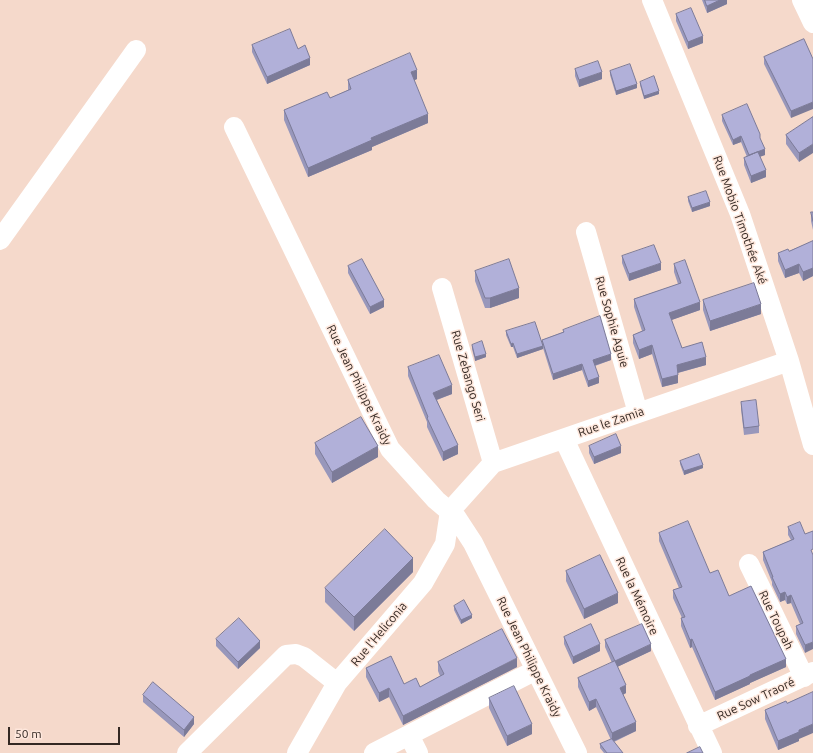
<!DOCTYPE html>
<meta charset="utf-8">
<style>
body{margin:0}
#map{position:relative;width:813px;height:753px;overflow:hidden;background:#f5d9cb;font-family:Ubuntu,sans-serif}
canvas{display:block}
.scale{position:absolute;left:8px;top:727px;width:112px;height:18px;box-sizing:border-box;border:2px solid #332823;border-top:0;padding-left:5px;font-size:12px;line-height:14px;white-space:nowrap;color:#332823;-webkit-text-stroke:3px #fee7dc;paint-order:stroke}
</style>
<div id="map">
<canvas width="813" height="753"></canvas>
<div class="scale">50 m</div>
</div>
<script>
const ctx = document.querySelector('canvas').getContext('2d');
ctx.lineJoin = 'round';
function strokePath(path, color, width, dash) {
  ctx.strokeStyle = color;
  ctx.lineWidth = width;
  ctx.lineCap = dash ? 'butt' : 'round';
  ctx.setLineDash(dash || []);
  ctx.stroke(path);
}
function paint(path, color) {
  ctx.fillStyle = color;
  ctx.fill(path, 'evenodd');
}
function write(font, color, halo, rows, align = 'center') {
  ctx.font = font + ' Ubuntu,sans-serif';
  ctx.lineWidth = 3;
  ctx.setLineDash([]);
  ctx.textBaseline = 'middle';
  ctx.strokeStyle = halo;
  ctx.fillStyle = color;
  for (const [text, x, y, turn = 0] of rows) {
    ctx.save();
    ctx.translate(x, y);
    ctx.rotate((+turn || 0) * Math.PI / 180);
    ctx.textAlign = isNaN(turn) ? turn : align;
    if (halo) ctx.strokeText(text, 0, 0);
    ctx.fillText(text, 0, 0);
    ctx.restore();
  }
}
strokePath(new Path2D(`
 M652,0L740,214L789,361L813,445
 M802,0L813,23
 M234,127L390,449L436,500L456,517L473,543L577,753
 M586,232L638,413
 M0,240L136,50
 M442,288L493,463
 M564,439L712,753
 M749,564L804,677
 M698,726L813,672
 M409,735L418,753
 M187,753L286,655L296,654L304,657L337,683
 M297,753L337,683L423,583L445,544L450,511L493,463L789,361
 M374,753L536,670`), '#fff', 20);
paint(new Path2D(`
 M702,0H727V4L707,13Z
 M676,14L703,43L688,49L676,21Z
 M804,39L791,118L764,64V57Z
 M252,45L298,49L310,65L267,84L252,52Z
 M575,69L602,79L579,87L575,76Z
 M610,71L637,88L616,95L610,75Z
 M417,79L414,80L428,123L372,147V150L308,177L284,120V110L330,98L348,90V80Z
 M640,82L659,94L644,99L640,85Z
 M722,115L760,138L765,155L760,156L766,177L751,183L744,165V158L747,157L741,142L733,145L722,121Z
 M813,117L799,162L786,144V135Z
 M688,197L710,206L692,212L688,201Z
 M811,212H813V230L811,221Z
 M813,241V276L803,281L799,273L785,278L778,261V253L789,251Z
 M622,256L661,270L629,281L622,263Z
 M674,264L700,310L671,320L682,348L706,365L678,373V383L662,387L652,354L639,359L633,343V335L642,331L634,307V299L678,284L674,272Z
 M348,266L384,307L370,314L348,273Z
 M475,271L519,298L490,308H485L475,281Z
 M703,300L761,314L710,331L703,310Z
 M563,330L611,360L595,366L599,383L588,387L582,370L553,380L543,348V349L517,358L513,347H511L506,335V331L542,344V340L563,332Z
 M472,345L486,357L475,361L472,349Z
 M408,367L452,394L437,400L458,454L443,461L427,427V422L408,376Z
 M741,402L759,426V433L744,435L741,409Z
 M315,443L378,457L332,483L315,454Z
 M589,446L621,453L594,464L589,453Z
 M680,461L703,468L684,475L680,464Z
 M788,527L805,534V653L796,634V626L800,624L791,603L787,604L785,600L780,602L772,585V582L763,560V552L791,540L788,535Z
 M659,533L710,573L786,667L750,683V684L715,700L692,647L690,648L681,626V618H682L673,598V590L679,588L659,541Z
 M566,571L618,603L584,619L566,581Z
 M413,572L354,631L325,602V588Z
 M454,606L472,618L461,624L454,610Z
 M564,637L600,651L573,664L564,644Z
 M216,639L260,648L238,669L216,646Z
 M605,640L651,651L617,667L626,693L623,695L636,731L614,742L623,753H604L600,748V744L611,740L596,707L589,711L578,687V678L612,663L605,647Z
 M438,662L517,667L403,725L389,697L379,702L366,677V668L404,684L420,687L440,676L438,671Z
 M143,695L194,724L184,737L143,702Z
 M489,698L532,734L507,746L489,708Z
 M765,710L799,739V741L778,750L765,719Z`), '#9897bb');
paint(new Path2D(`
 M720,0H727V4L707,13V6Z
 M703,36V43L688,49V42Z
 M310,58V65L267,84V77Z
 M417,70V79L411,82V72Z
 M602,72V79L579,87V80Z
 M637,84V88L616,95V91Z
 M659,91V94L644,99V96Z
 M813,102V109L791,118V111Z
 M428,114V123L372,147V150L308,177V168L371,138Z
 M741,136V142L733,145V140Z
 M813,144V153L799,162V153Z
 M765,149V155L749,161V155Z
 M766,170V177L751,183V176Z
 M710,202V206L692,212V208Z
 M661,263V270L629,281V274Z
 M799,264V273L785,278V270Z
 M813,268V276L803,281V272Z
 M519,288V298L490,308V298Z
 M384,300V307L370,314V307Z
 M700,302V310L669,321V313Z
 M761,304V314L710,331V321Z
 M513,343V347H511V344Z
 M652,345V354L639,359V350Z
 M543,346V349L517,358V354Z
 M486,354V357L475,361V357Z
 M611,354V360L593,366V360Z
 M706,357V365L677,373V365Z
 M582,364V370L553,380V374Z
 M678,375V383L662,387V379Z
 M599,377V383L588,387V381Z
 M452,385V394L433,401V393Z
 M458,445V454L443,461V452Z
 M378,446V457L332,483V472Z
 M621,446V453L594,464V457Z
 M703,465V468L684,475V471Z
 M413,558V572L354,631V617Z
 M785,592V600L780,602V594Z
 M618,593V603L584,619V609Z
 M791,595V603L787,604V597Z
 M472,615V618L461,624V620Z
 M692,639V647L690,648V640Z
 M260,641V648L238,669V662Z
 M813,642V649L805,653V645Z
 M600,644V651L573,664V657Z
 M651,644V651L615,668V661Z
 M517,658V667L403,725V716Z
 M786,659V667L750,683V684L715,700V692L750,675Z
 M626,685V693L620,696V688Z
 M389,688V697L379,702V693Z
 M596,699V707L589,711V702Z
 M194,717V724L184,737V730Z
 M636,722V731L612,742V733Z
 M532,724V734L507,746V736Z
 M813,724V733L799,739V741L778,750V741L799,730Z`), '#7c7b98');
const building = new Path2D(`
 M705,0H720L707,6Z
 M691,8L703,36L688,42L676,14Z
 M290,29L298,49L305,45L310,58L267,77L252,45Z
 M804,39L813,59V102L791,111L764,57Z
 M410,53L417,70L411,72L428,114L371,138L372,140L308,168L284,110L327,92L330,98L351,89L348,80Z
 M598,61L602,72L579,80L575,69Z
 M630,64L637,84L616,91L610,71Z
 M654,76L659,91L644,96L640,82Z
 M747,104L760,134V138L765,149L749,155L741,136L733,140L722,115Z
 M813,117V144L799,153L786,135Z
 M758,152L766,170L751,176L744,158Z
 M706,191L710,202L692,208L688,197Z
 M811,212H813V221Z
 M813,241V268L803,272L799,264L785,270L778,253L788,249L789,251Z
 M654,245L661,263L629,274L622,256Z
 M362,259L384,300L370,307L348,266Z
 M509,259L519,288L490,298H485L475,271Z
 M685,260L700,302L669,313L682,348L702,342L706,357L677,365L678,375L662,379L652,345L639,350L633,335L645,330L634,299L681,283L674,264Z
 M754,283L761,304L710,321L703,300Z
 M600,316L611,354L593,360L599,377L588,381L582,364L553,374L542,340L564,332L563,330Z
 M535,322L543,346L517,354L513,343L511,344L506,331Z
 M482,341L486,354L475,357L472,345Z
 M439,355L452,385L433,393L458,445L443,452L427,418L428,417L408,367Z
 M756,400L759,426L744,428L741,402Z
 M361,417L378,446L332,472L315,443Z
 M616,434L621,446L594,457L589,446Z
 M699,454L703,465L684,471L680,461Z
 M688,521L710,573L718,570L729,596L751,586L786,659L750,675V676L715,692L692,639L690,640L681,618L685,617L673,590L682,587L659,533Z
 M800,522L805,534L813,531V549L811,550L813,555V642L805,645L796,626L803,623L791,595L787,597L785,592L780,594L772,577H773L763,552L794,539L788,527Z
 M385,529L413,558L354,617L325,588Z
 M600,555L618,593L584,609L566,571Z
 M464,600L472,615L461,620L454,606Z
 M239,618L260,641L238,662L216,639Z
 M591,624L600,644L573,657L564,637Z
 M642,624L651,644L615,661L605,640Z
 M502,629L517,658L403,716L389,688L379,693L366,668L391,656L404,684L416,678L420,687L444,674L438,662Z
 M615,661L626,685L620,688L636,722L612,733L596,699L589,702L578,678Z
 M153,682L194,717L184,730L143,695Z
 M514,686L532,724L507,736L489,698Z
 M813,692V724L799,730V732L778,741L765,710L786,701L787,703Z
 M612,739L623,753H607L600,744Z
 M700,747L703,753H687Z`);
paint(building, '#b1b0d9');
strokePath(building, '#7c7b98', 1);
write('12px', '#332823', '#fee7dc', [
 ["Rue Mobio Timothée Aké",740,220,70],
 ["Rue Sophie Aguie",612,322,74],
 ["Rue Zebango Seri",468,376,74],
 ["Rue Jean Philippe Kraidy",359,385,64],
 ["Rue le Zamia",611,422,-19],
 ["Rue la Mémoire",637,596,65],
 ["Rue Toupah",776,620,64],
 ["Rue l'Heliconia",379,634,-50],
 ["Rue Jean Philippe Kraidy",529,657,64],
 ["Rue Sow Traoré",756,699,-25]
]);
</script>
